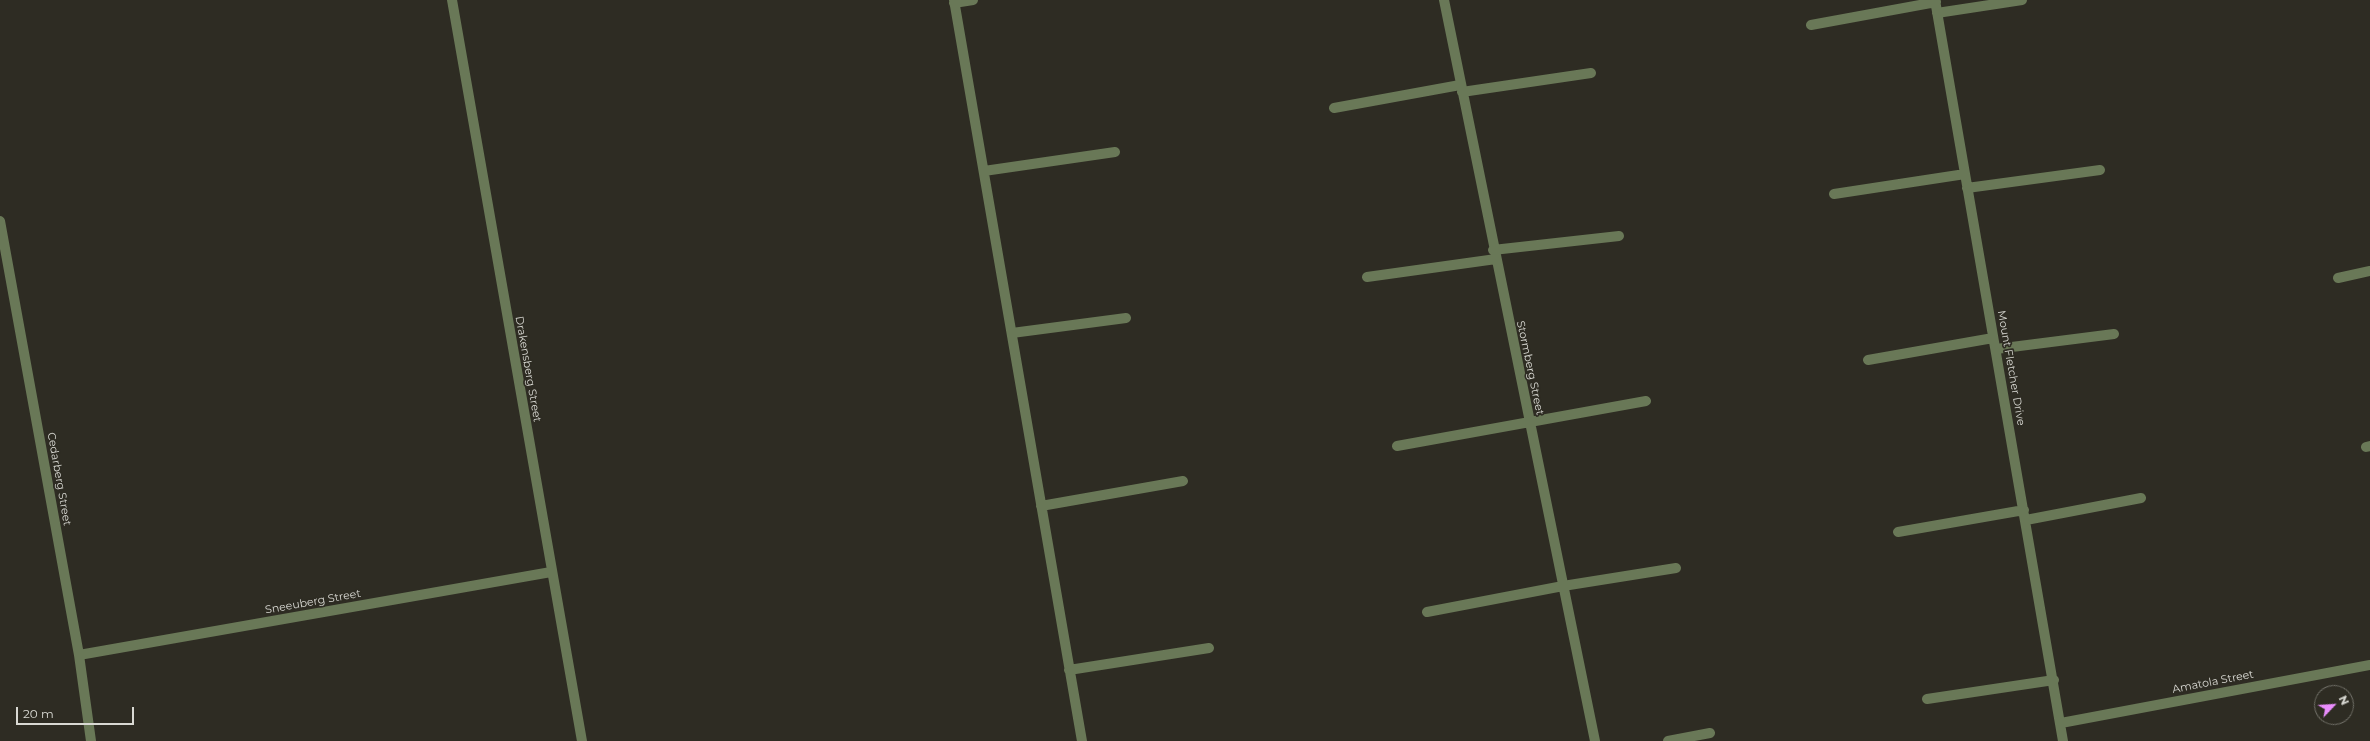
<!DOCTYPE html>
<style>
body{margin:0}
#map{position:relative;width:2370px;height:741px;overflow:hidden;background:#2e2c23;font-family:Montserrat,sans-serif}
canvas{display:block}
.north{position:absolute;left:2314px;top:685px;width:40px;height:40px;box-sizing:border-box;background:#2e2c23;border:1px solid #727169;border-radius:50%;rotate:65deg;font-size:11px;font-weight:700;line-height:16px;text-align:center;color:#d9d9d3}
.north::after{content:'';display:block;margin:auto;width:14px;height:18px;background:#ea8dfd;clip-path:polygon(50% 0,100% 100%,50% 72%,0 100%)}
.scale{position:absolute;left:16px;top:707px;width:118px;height:18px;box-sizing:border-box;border:2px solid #d9d9d3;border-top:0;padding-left:5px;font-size:12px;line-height:14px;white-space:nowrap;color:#d9d9d3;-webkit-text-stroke:3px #2e2c23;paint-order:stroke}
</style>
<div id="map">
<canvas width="2370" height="741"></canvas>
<div class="north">N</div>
<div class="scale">20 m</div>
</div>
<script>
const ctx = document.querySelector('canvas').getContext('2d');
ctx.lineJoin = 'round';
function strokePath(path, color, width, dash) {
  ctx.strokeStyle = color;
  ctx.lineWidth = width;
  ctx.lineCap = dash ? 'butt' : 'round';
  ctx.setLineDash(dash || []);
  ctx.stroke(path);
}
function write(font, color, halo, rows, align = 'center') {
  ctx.font = font + ' Montserrat,sans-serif';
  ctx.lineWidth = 3.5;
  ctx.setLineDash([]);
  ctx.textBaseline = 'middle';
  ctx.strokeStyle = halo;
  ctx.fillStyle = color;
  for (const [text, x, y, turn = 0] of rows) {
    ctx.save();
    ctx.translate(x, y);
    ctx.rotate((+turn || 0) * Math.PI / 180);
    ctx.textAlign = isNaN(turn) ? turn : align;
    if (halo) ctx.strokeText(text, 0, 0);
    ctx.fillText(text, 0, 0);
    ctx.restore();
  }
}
strokePath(new Path2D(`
 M452,0L582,741
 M954,0L1082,741
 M1444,0L1595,741
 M1935,0L2063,741
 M954,3L973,0
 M1937,13L2022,0
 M1811,25L1936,2
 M1462,92L1591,73
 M1334,108L1460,85
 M984,171L1115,152
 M1967,188L2100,170
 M1834,194L1965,174
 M0,221L79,655L91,741
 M1493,250L1619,236
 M1367,277L1496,259
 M2338,278L2370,271
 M1012,333L1126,318
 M1996,349L2114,334
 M1868,360L1993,338
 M1397,446L1646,401
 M2366,447L2370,446
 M1041,506L1183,481
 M2026,520L2141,498
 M1898,532L2024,510
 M1427,612L1563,586L1676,568
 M79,655L551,572
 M1069,670L1209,648
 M1927,699L2054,680
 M2061,723L2370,665
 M1668,741L1710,733`), '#697857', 10);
write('11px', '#d9d9d3', '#2e2c23', [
 ["Stormberg Street",1530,368,78],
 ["Mount Fletcher Drive",2011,368,80],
 ["Drakensberg Street",528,369,80],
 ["Cedarberg Street",59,479,80],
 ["Sneeuberg Street",313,602,-10],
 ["Amatola Street",2213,682,-11]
]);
</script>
